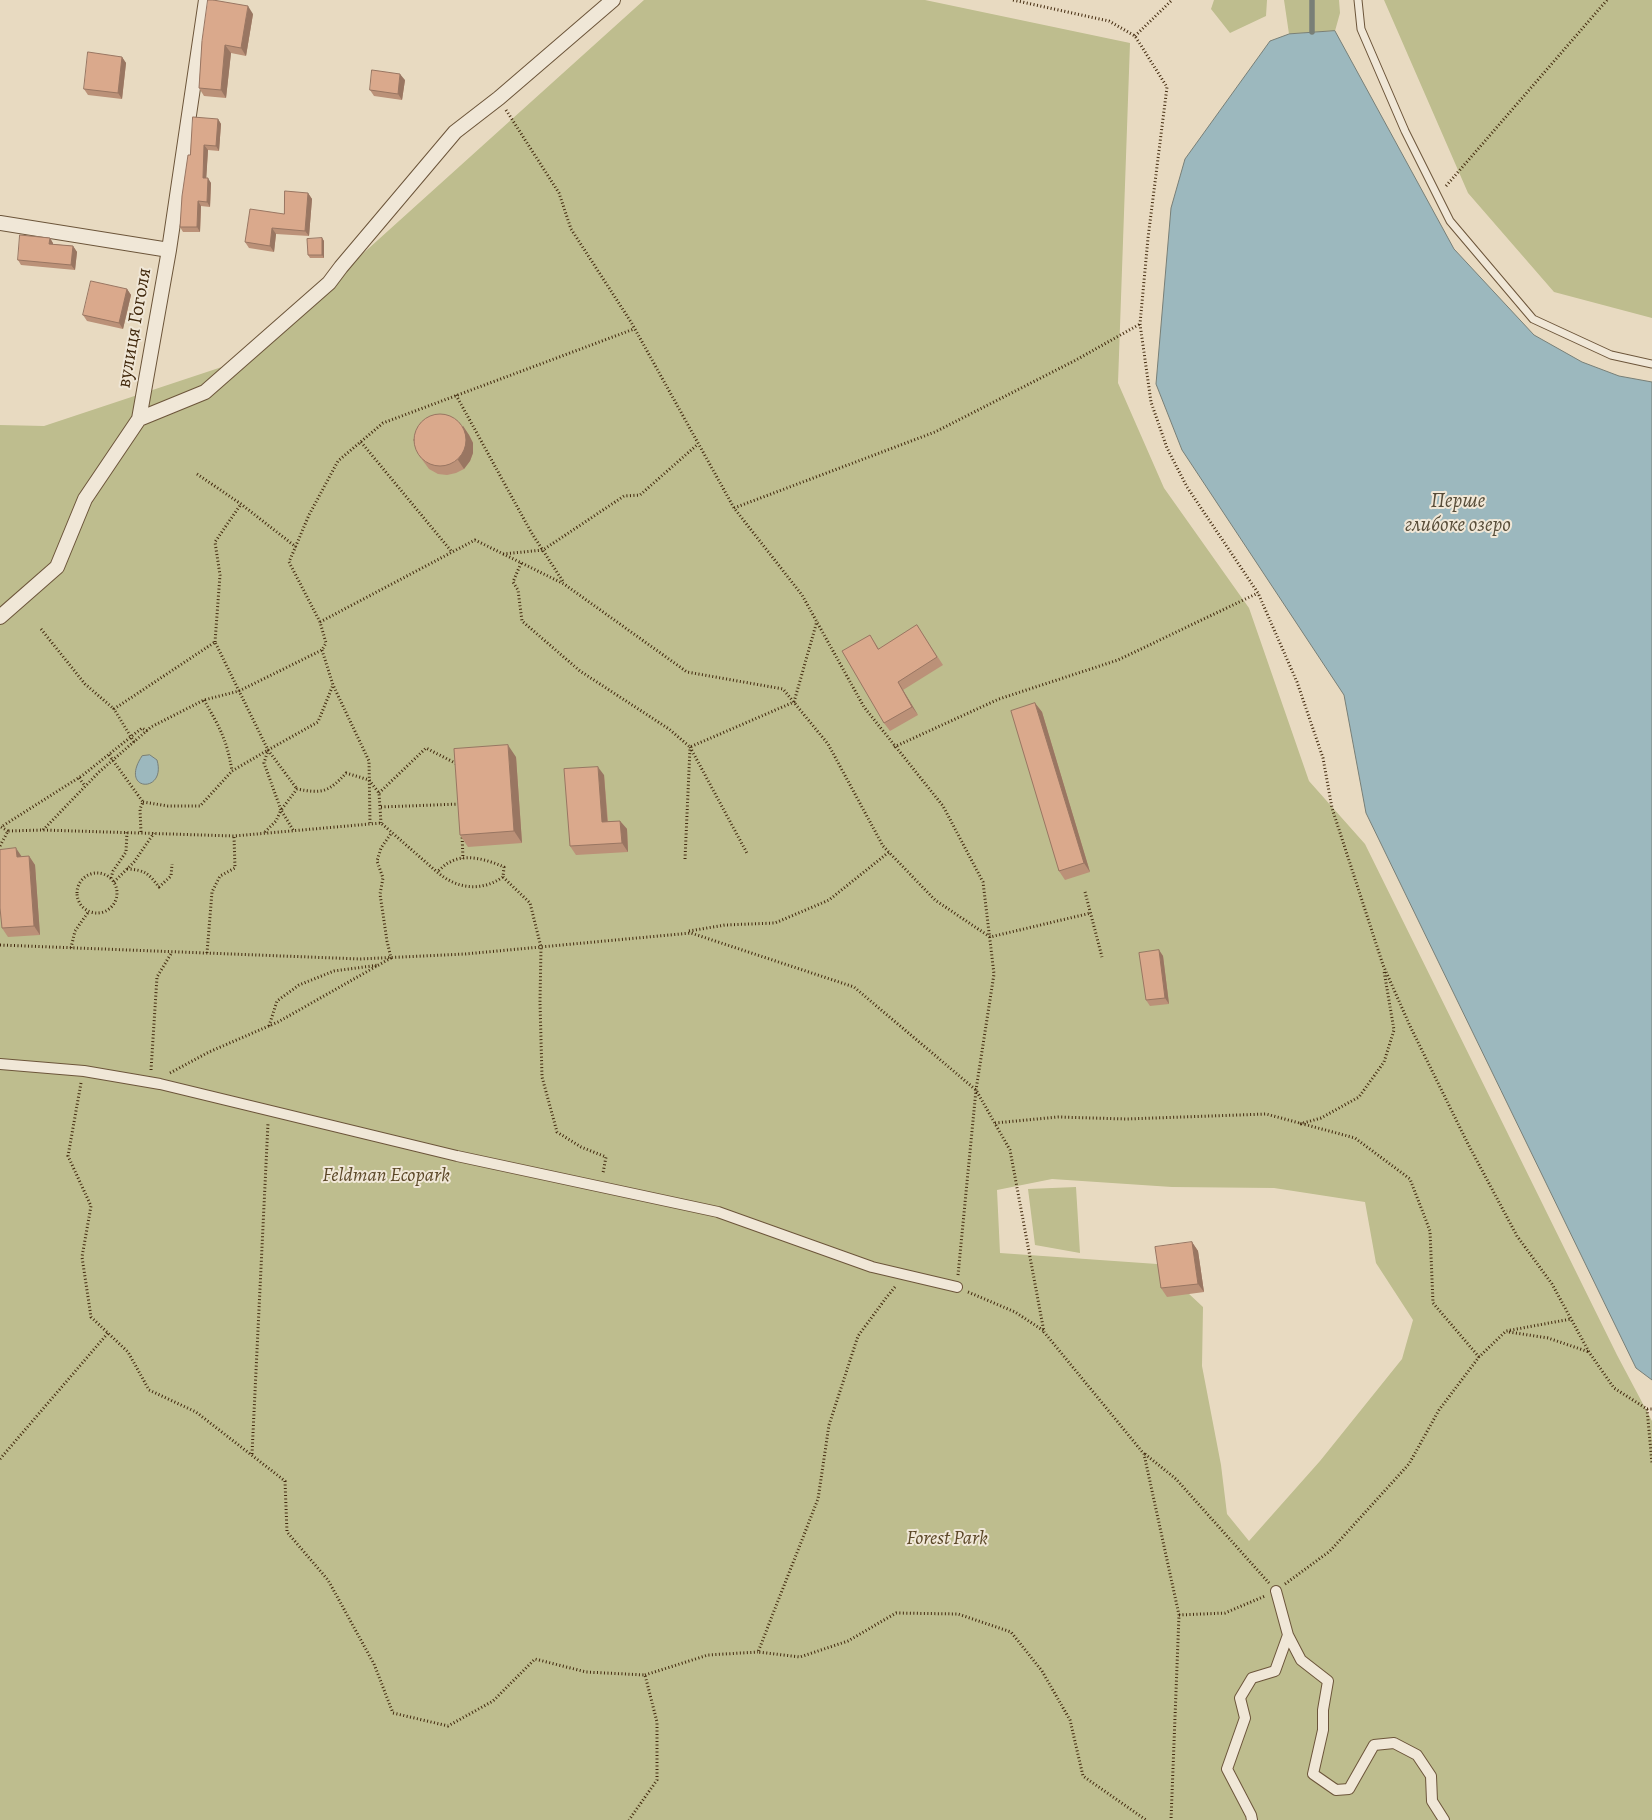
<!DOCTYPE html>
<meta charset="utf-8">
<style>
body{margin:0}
canvas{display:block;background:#e8dac1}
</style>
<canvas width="1652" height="1820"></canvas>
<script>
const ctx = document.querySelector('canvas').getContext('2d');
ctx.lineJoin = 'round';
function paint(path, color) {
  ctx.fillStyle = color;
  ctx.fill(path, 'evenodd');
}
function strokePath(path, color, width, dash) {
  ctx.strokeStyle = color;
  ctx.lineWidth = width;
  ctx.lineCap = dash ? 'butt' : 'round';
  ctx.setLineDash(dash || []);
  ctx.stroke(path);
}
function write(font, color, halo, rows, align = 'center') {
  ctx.font = font + ' Alegreya,serif';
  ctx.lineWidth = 4;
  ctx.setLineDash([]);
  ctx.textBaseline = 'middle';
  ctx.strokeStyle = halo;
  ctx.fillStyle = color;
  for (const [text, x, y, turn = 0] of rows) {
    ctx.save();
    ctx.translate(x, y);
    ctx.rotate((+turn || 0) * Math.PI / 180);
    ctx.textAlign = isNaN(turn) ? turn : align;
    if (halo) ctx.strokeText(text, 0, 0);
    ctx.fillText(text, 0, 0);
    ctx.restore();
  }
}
paint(new Path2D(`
 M644,0H925L1130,43L1118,383L1164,488L1249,608L1309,781L1365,844L1617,1355L1652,1421V1820H0V425L44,426L246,359ZM1052,1179L1172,1187L1274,1188L1365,1202L1376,1263L1413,1320L1402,1359L1320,1461L1249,1541L1227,1514L1221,1465L1202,1366L1203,1307L1157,1264L1000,1253L997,1190Z
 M1214,0H1267L1266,16L1230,33L1211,9Z
 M1284,0H1339L1340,13L1335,31L1289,34Z
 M1384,0H1652V318L1554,292L1468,193Z
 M1076,1187L1080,1253L1035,1245L1028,1189Z`), '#bebd8e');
const water = new Path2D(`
 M1335,31L1454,249L1534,335L1582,362L1619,376L1652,382V1380L1636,1368L1366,813L1344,695L1182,450L1156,384L1171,208L1185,159L1270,41L1289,34Z
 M150,755L157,760C167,794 118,792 142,756Z`);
paint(water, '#9cb8be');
strokePath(water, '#787f77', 1);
strokePath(new Path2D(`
 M1312,32V0`), '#787f77', 5.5);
const service = new Path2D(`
 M1358,0L1361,29L1405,131L1450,221L1533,319L1611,355L1652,364`);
const pedestrian = new Path2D(`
 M0,1064L84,1071L160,1084L457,1156L718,1212L872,1267L957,1287
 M1276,1591L1288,1635L1301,1660L1328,1681L1323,1710V1730L1313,1774L1336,1790L1349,1789L1374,1745L1394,1743L1417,1755L1431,1776L1432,1801L1444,1820
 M1252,1820L1251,1815L1227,1769L1245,1718L1240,1698L1252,1678L1275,1671L1288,1635`);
const minor = new Path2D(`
 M0,223L169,250
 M139,419L205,392L329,283L341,267L455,132L499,98L613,0
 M0,617L57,567L85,499L139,419L169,250L206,0`);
strokePath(service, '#6c553a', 9);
strokePath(pedestrian, '#6c553a', 12);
strokePath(minor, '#6c553a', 16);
strokePath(new Path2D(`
 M1013,0L1109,21L1135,36L1167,87L1148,238L1140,324L1151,402L1167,448L1187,487L1258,593L1297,682L1323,758L1332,808L1383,965L1410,1026L1468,1144L1517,1236L1552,1284L1589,1352L1614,1388L1647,1409H1652
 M1135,36L1172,0
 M506,110L559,193L571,229L631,322L734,508
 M1446,186L1607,0
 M456,395L531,532L564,583
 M361,442L452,552
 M197,474L241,504L296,547
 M503,554L543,550L624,496L640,495L698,444
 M521,563L513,582L518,590L522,621L580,671L669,729L690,747L794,702L817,621
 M320,622L289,562L309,515L338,461L383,423L634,329
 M41,629L85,684L114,709
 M215,642L220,575L215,542L241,504
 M322,650L333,685L369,761L370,823
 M204,700C220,728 227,740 232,771L268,750
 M134,742L114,709L215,642L268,750L318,722L333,685
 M690,747L748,855
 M894,747L999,699L1118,660L1258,593
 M268,750L297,789
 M109,755L143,802L140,809L141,833
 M79,778L85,786
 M379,793L426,748L457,764
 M143,802L168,806H200L232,771
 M381,807L460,804
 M43,830L99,772L151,727L204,700L239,691L322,650L326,643L320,622L475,540L564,584L687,672L783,689L828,744L883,846L935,900L990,937L1091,913
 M293,830L281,810L297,789C322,794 329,792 346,773L369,780L379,793L381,823
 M8,831L1,827L83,775L142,728L147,731
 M265,832L276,821L281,810L264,763L268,750
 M462,834L463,859
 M0,846L8,831L43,830L234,836L381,823L437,872C457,889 481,892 503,877L504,867C488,860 466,853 450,862C445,864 441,869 437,872
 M685,859L690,748
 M127,869C145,870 148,873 159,887L171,876L172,864
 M77 893a20 20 0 1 1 40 0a20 20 0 1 1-40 0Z
 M503,877L530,903L541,947L540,1002L542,1077L557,1132L581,1147L606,1157L603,1173
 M111,878L113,871L126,852L127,832
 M114,882L134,862L154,833
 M1085,892L1102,957
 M689,931L725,925L775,923L829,900L889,852
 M0,945L360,959L465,954L691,933L854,987L976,1090L1010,1150L1044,1332L1144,1454L1179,1615L1171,1820
 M71,948L75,931L89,911
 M207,953L212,892L220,876L235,868L234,836
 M269,1026L277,1001L299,985L334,971L379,965
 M151,1070L157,977L172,952
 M170,1073L209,1052L278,1022L391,958L387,941L380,894L383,878L377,861L381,848L392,832
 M81,1083L68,1156L91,1206L82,1257L91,1317L128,1352L149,1390L196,1412L285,1481L287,1532L328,1580L374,1664L393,1713L448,1726L493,1701L535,1659L586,1672L645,1675L657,1722V1780L629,1820
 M995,1123L1058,1117L1126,1119L1266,1114L1355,1138L1410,1179L1430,1231L1433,1303L1479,1357
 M1300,1124L1321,1118L1359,1097L1384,1062L1394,1030L1384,971
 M958,1275L976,1090L994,974L983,882L943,806L864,707L802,595L734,508L935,432L1076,360L1140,324
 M895,1287L886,1298L858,1336L829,1425L818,1499L758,1652L800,1657L848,1641L896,1613L958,1614L1011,1632L1042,1671L1070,1720L1083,1776L1146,1820
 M968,1292L1015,1312L1044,1331
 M1509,1332L1548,1338L1589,1352
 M1647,1409L1652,1463
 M252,1454L268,1123
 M1145,1454L1176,1479L1269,1583
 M0,1459L108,1333
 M1285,1584L1330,1551L1409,1464L1439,1410L1479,1357L1506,1331L1571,1319
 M1179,1615L1225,1613L1265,1596
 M645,1675L708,1655L758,1652`), '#42290d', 3, [1, 2.5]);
strokePath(service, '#f0e7d7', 7);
strokePath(pedestrian, '#f0e7d7', 10);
strokePath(minor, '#f0e7d7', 14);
paint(new Path2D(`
 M253,14L246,56L231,53L226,98L204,96L199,88L202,41Z
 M122,57L126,63L122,99L88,95L84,89Z
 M405,80L402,100L374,96L370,90Z
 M218,119L221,124L219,151L208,150L206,178L211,183L210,207L201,206L200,232H183L180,227L190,155Z
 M308,193L312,199L309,236L276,234L274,252L249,248L245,242L284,214Z
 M50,238L53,244L73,246L77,252L75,270L21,265L18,260Z
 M322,238L324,241V258H310L308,255Z
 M127,289L131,295L123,329L87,321L83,315Z
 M463,426L469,435L473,443V453L470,461L464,469L456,473L447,475L438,474L429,469L418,454Z
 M917,625L943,665L903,690L918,715L890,731L884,723L870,635L879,649Z
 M1035,703L1042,712L1090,872L1065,880L1059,871Z
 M516,757L522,843L468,847L460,835Z
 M604,775L608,821H620L627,829L628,852L576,855L570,846Z
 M22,856H29L35,865L40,935L8,937L2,928Z
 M1159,950L1163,956L1169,1004L1150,1006L1146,1000Z
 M1192,1242L1198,1251L1204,1292L1167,1297L1161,1288Z`), '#bb9178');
paint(new Path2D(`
 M248,6L253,14L246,56L241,48Z
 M225,45L231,53L226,98L221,90Z
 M122,57L126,63L122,99L118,93Z
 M400,74L405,80L402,100L398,94Z
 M218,119L221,124L219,151L216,146Z
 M204,145L208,150L206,183L203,178Z
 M208,178L211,183L210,207L207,202Z
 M308,193L312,199L309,236L305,231Z
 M198,201L201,206L200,232L197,227Z
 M272,228L276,234L274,252L270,246Z
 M50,238L53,243V249L49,244Z
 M322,238L324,241V258L322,255Z
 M73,246L77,252L75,270L71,265Z
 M127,289L131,295L123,329L119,323Z
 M463,426L469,435L473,443V453L470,461L464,469L458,460Z
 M898,682L903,690L918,715L912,707Z
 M1035,703L1042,712L1090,872L1084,863Z
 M508,745L516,757L522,843L514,831Z
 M598,767L604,775L608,830L602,822Z
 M620,821L627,829L628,852L622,843Z
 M16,848L22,857H17Z
 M29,856L35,865L40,935L34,926Z
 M1159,950L1163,956L1169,1004L1165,998Z
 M1192,1242L1198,1251L1204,1292L1198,1284Z`), '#997662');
const building = new Path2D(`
 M208,0H213L248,6L241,48L225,45L221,90L199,88L202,41Z
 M88,52L122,57L118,93L84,89Z
 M372,70L400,74L398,94L370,90Z
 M193,117L218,119L216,146L204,145L203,178H208L207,202L198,201L197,227H180L182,196L188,155H190Z
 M285,191L308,193L305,231L272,228L270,246L245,242L250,209L284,214Z
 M20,235L50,238L49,244L73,246L71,265L18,260Z
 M322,238V255H308L307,239Z
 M91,281L127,289L119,323L83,315Z
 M414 440a26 26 0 1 1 52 0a26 26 0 1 1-52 0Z
 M917,625L937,657L898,682L912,707L884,723L842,651L870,635L878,649Z
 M1035,703L1084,863L1059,871L1011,711Z
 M508,745L514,831L460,835L454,749Z
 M598,767L602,822L620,821L622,843L570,846L564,769Z
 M16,848L17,857L29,856L34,926L2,928L0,908V850Z
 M1159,950L1165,998L1146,1000L1139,953Z
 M1192,1242L1198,1284L1161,1288L1155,1247Z`);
paint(building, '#daa98c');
strokePath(building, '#997662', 1);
write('20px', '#42290d', '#f0e7d7', [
 ["вулиця Гоголя",135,328,-80]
]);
write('italic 20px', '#5b4727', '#f0e7d7', [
 ["Feldman Ecopark",386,1176],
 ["Forest Park",947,1539]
]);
write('italic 21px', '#584d39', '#f0e7d7', [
 ["Перше",1458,502],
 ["глибоке озеро",1458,526]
]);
</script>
